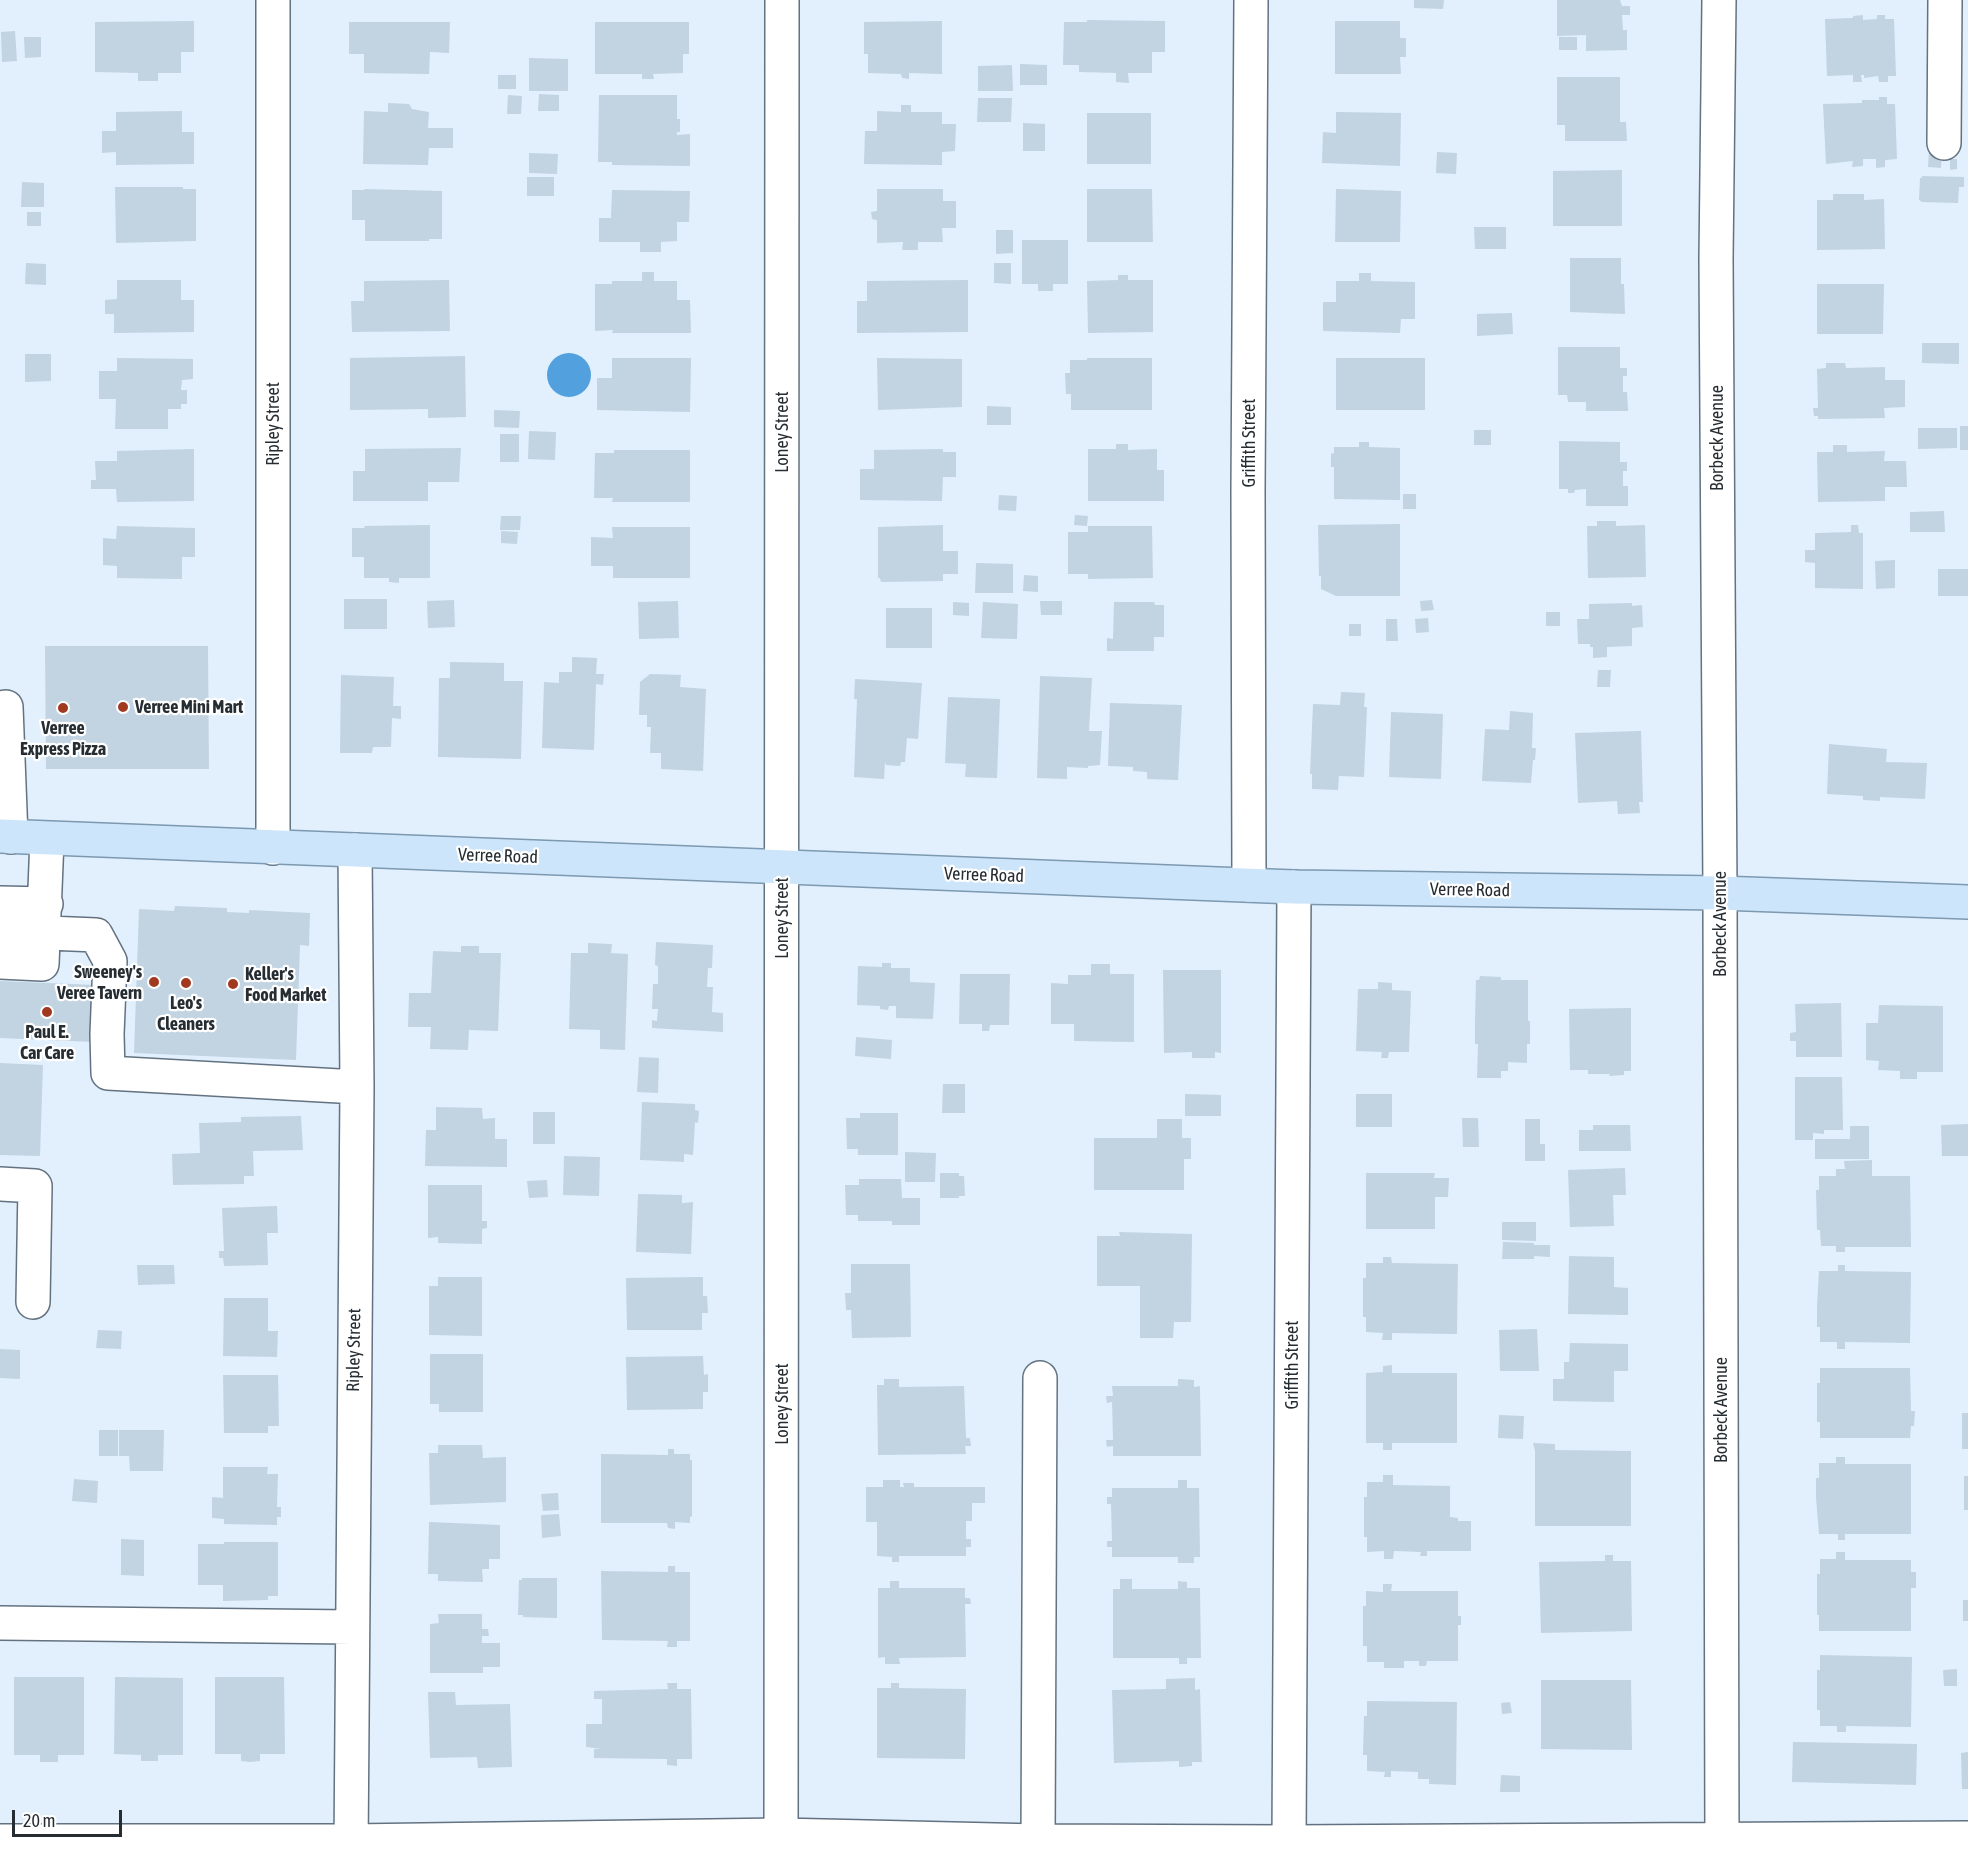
<!DOCTYPE html>
<style>
body{margin:0}
#map{position:relative;width:1968px;height:1849px;overflow:hidden;background:#e2f0fd;font-family:"Asap Condensed",sans-serif}
canvas{display:block}
.scale{position:absolute;left:12px;top:1810px;width:110px;height:27px;box-sizing:border-box;border:3px solid #262d32;border-top:0;padding-left:8px;font-size:18px;line-height:21px;white-space:nowrap;color:#262d32;-webkit-text-stroke:4px #fff;paint-order:stroke}
</style>
<div id="map">
<canvas width="1968" height="1849"></canvas>
<div class="scale">20 m</div>
</div>
<script>
const ctx = document.querySelector('canvas').getContext('2d');
ctx.lineJoin = 'round';
function paint(path, color) {
  ctx.fillStyle = color;
  ctx.fill(path, 'evenodd');
}
function strokePath(path, color, width, dash) {
  ctx.strokeStyle = color;
  ctx.lineWidth = width;
  ctx.lineCap = dash ? 'butt' : 'round';
  ctx.setLineDash(dash || []);
  ctx.stroke(path);
}
function write(font, color, halo, rows, align = 'center') {
  ctx.font = font + ' "Asap Condensed",sans-serif';
  ctx.lineWidth = 4.5;
  ctx.setLineDash([]);
  ctx.textBaseline = 'middle';
  ctx.strokeStyle = halo;
  ctx.fillStyle = color;
  for (const [text, x, y, turn = 0] of rows) {
    ctx.save();
    ctx.translate(x, y);
    ctx.rotate((+turn || 0) * Math.PI / 180);
    ctx.textAlign = isNaN(turn) ? turn : align;
    if (halo) ctx.strokeText(text, 0, 0);
    ctx.fillText(text, 0, 0);
    ctx.restore();
  }
}
paint(new Path2D(`
 M547 375a22 22 0 1 1 44 0a22 22 0 1 1-44 0Z`), '#52a0dd');
paint(new Path2D(`
 M1414,0H1444L1443,9L1414,8Z
 M1557,0H1620L1622,6H1630V15H1622L1623,30H1627V50L1586,51V35L1557,36Z
 M1863,15V20L1877,19V15H1885V19H1894L1896,76H1888V82H1879L1878,76L1864,78V75H1861L1862,82H1853V75L1827,76L1825,19L1853,18V16Z
 M1087,20L1165,21V52H1152V73H1128L1129,83L1116,82V73L1079,72V65H1063L1064,22H1087Z
 M194,21V52H181V73H158V81H138V73L95,72V22Z
 M942,21V74L909,73V79L902,78L901,74L868,73V54H864V22Z
 M1335,21H1400V38H1406V57H1400L1401,74H1335Z
 M349,22H450L449,53L430,52L429,74L364,73V54H349Z
 M595,22H689V54H683V73L653,74L654,79H642V74H595Z
 M15,31L17,61L2,62L1,32Z
 M24,37H41V57L25,58Z
 M1559,37H1577V50H1559Z
 M529,58L568,59V91H529Z
 M1020,64L1047,65V85H1020Z
 M1012,65L1013,91H978V66Z
 M498,75H516V89H498Z
 M1557,77H1620V122H1626L1627,141H1565V125H1557Z
 M539,94L559,95V111H538Z
 M508,95L522,96L521,114H507Z
 M599,95H677V119H680V132H677V135L690,134V166L612,165V162H598Z
 M1879,97H1887V104H1895L1897,159L1885,160V167L1876,168V159H1863V166L1852,167L1853,161L1826,164L1823,104L1862,103V100H1879Z
 M978,98H1012L1011,122H977Z
 M388,103L409,104L412,109L429,112L428,128H453V148H429L428,165L363,164L364,111L388,112Z
 M901,105H911V112H942V124H956L955,151L942,152V165L864,164L865,131H877V111L901,112Z
 M182,111V132H194V164L116,165V152L102,153V131H116V112Z
 M1336,112L1401,113L1400,166L1322,163L1323,132L1336,133Z
 M1087,113H1151V164H1087Z
 M1023,123L1045,124V151H1023Z
 M1929,151H1942L1941,168L1928,167Z
 M1437,152L1457,153L1456,174L1436,173Z
 M529,153L558,154L557,174L529,173Z
 M1950,159H1957V169L1950,170Z
 M1622,170V226H1553V171Z
 M1922,176L1964,177V187H1959L1958,203L1922,202L1919,200L1920,178H1922Z
 M527,177H554V196H527Z
 M22,182L44,183V207H21Z
 M115,187H183V189H196V241L116,243Z
 M364,189L442,191V239H429V241H365V220H352V190H365Z
 M877,189H943V201H956V228H942L943,242H918V250H902L903,242L877,243V220L872,219L871,212L877,211Z
 M1087,189H1152L1153,242H1087Z
 M1336,189L1401,191L1400,242H1335Z
 M612,190L690,191L689,222H677V241L661,242V252H640V242H599V218H611Z
 M1833,194H1864V200L1884,199L1885,249L1817,250V200H1833Z
 M27,212H41V226H27Z
 M1474,227H1506V249H1475Z
 M996,230H1013V253L996,254Z
 M1022,240H1068V284H1053V291H1038V284H1022Z
 M1570,258H1621V284H1624L1625,314L1570,312Z
 M26,263L46,264V285L25,284Z
 M994,263H1011V284L994,283Z
 M642,272H654V281H677V300H690L691,333H612L613,330L595,331V284H612V281H642Z
 M1359,273H1371V281L1415,282V319H1401L1400,333L1323,331V302H1336V281H1359Z
 M1118,275H1128V280H1153V332L1088,333L1087,281L1118,280Z
 M117,280H181V300H194V332L114,333V314H105V300L117,299Z
 M449,280L450,331L352,332L351,301H364V281Z
 M968,280V332L857,333V301H867V281Z
 M1817,284H1884L1883,334H1817Z
 M1512,313L1513,334L1477,336V314Z
 M1922,343H1959V364L1922,363Z
 M1558,347H1620V368H1627V376H1623V392H1627L1628,411H1586V402H1568L1567,395H1558Z
 M25,354H51V381L25,382Z
 M465,356L466,417L428,418V409L350,410V358Z
 M117,358L193,359V379L182,380L181,390H187V404H181V409H168V429H115L116,399H99V371H117Z
 M612,358H691L690,412L597,410V378H612Z
 M877,358L962,359V407L878,410Z
 M1087,358H1152V410H1071V394H1066L1065,373H1070V360H1087Z
 M1336,358H1425V410H1336Z
 M1826,363H1845L1846,368L1885,367V380H1905V407L1884,408L1885,418L1818,419V416H1814L1813,408H1818L1817,369L1826,368Z
 M987,406L1011,407V425H987Z
 M494,410L520,411L519,428L494,427Z
 M1960,426H1968V450H1960Z
 M1918,428H1957V448L1918,449Z
 M1474,430H1491V445H1474Z
 M529,431L556,432L555,460L528,459Z
 M500,434H519V462H500Z
 M1559,441L1620,442V462H1627V471H1623V486H1628V506H1586V489L1575,490L1574,493H1568V489H1559Z
 M1359,442H1369V447L1400,448V500L1334,499V467H1331V454L1334,453V447H1359Z
 M1116,444H1128V450L1157,449V470H1164V501H1088V449H1116Z
 M1833,445H1847V452L1885,451L1884,461H1906L1907,487H1885V501L1818,502L1817,452H1833Z
 M461,448L459,482H428V501H353V471H365V449Z
 M194,449V501L117,502L116,489H91V480H96L95,461H117V451Z
 M943,449V452H956V477H943L942,501L860,500V469H874V450Z
 M614,450H690V502H612L613,498H594L595,453H614Z
 M1403,494H1416V509H1403Z
 M999,495L1017,496L1016,511L998,510Z
 M1944,511L1945,532H1910V512Z
 M1075,515L1088,516L1087,526L1074,525Z
 M501,516H521L520,530H500Z
 M1597,521H1616V526L1645,525L1646,577L1588,578L1587,526H1597Z
 M1400,524V596H1336L1321,589V576H1319L1318,525Z
 M430,525V578H399V583L389,582V578H364V557H352V528H365L364,526Z
 M943,525V551H958V574H943V581L881,582L880,578H878V527Z
 M1851,525H1858L1859,533H1863V589L1815,588V563L1805,562V550H1815V533L1851,532Z
 M117,526L195,528V557H182V579L117,578V566L103,565V538L116,539Z
 M1088,526H1152L1153,578L1088,579V574H1068V532H1088Z
 M612,527H690V578H613V566H591V537L613,538Z
 M501,531L518,532L517,544L501,543Z
 M1895,560V588L1876,589L1875,561Z
 M976,563L1013,564V593H975Z
 M1938,569H1968V596H1938Z
 M1024,575L1038,576V592L1023,591Z
 M344,599H387V629H344Z
 M454,600L455,627L428,628L427,601Z
 M1432,600L1434,610L1421,611L1420,601Z
 M678,601L679,638L639,639L638,602Z
 M1040,601H1062V615H1041Z
 M953,602L969,603V616L953,615Z
 M983,602L1018,604L1017,639L981,638Z
 M1114,602H1154L1155,605H1164V637H1154V651H1107V638L1113,639Z
 M1632,603V606L1642,605L1643,627L1632,628V646L1607,647V657L1593,658V647H1590V644H1578L1577,619H1589V604Z
 M886,608H932V648H886Z
 M1546,612H1560V626H1546Z
 M1428,618L1429,632L1416,633L1415,619Z
 M1386,619H1397L1398,641H1386Z
 M1349,624H1361V636H1349Z
 M45,646H208L209,769H46Z
 M572,657L597,658L596,674H604L603,685L596,684L594,750L542,748L544,682L559,683V672H572Z
 M450,662L504,663V681H523L521,759L438,757L439,678H450Z
 M1598,670H1611L1610,687H1597Z
 M650,674L681,675L680,687L706,689L703,771L661,769V753H650L651,727H647V715H639L640,682Z
 M341,675L394,677L393,706H401V719L392,718L391,747H373L372,753H340Z
 M1040,676L1092,678L1089,731H1102L1100,765L1088,766V768L1067,767V779L1037,778Z
 M855,679L922,683L918,739L907,738L905,762H901L900,766L886,765L885,762L884,779L854,777L857,699H854Z
 M1341,692L1365,693L1364,707H1367L1364,777L1339,776L1338,790L1312,789V774H1310L1313,704L1340,705Z
 M948,697L1000,699L997,778L965,777L966,764L945,763Z
 M1110,703L1182,705L1178,780L1147,779V772L1133,771V767L1108,766Z
 M1510,711L1533,713L1532,748H1536L1535,760H1533L1531,783L1482,781L1485,729L1509,730Z
 M1391,712L1443,714L1441,779L1389,777Z
 M1641,731L1643,802H1639L1640,813L1618,814L1617,801L1578,803L1575,733Z
 M1829,744L1887,749L1886,762L1927,763L1925,799L1880,797V801L1863,800V796L1827,794Z
 M175,906L227,908V912L249,913V910L310,913L309,946L300,945L296,1060L134,1053L139,909L174,911Z
 M656,942L713,945L712,968H708L707,987H713L712,1012L723,1013V1032L652,1028V1020L657,1021L658,1009H652L653,984H658V966L655,965Z
 M588,943L612,944L611,953L628,954L625,1050L600,1049V1030L569,1029L571,953H588Z
 M461,946H479V953H501L498,1031L469,1030L468,1050L430,1049L431,1027H408L409,993H431L433,951L461,952Z
 M882,963H891V968H910V982L935,983L933,1019L896,1018V1006H889L888,1010L880,1009V1006L857,1005L858,966L882,967Z
 M1091,964H1110V974H1134V1042L1074,1041V1024H1051V983L1068,984V975H1091Z
 M1163,970H1221V1053L1215,1052V1058H1192V1052L1164,1053Z
 M960,974H1010L1009,1025H990L989,1031H982V1024H959Z
 M1480,976L1501,977V980H1528V1021H1530V1044H1527V1063L1508,1062V1071H1501V1078H1477L1478,1044H1475V1021L1476,980H1479Z
 M0,981L95,985L93,1042L0,1038Z
 M1378,982L1392,983V990L1411,991L1409,1052H1389L1388,1058H1381L1382,1052L1356,1051L1358,989H1378Z
 M1841,1003L1842,1057H1796V1041H1790V1033L1796,1032L1795,1004Z
 M1879,1005L1943,1006V1072H1917V1079H1900V1071L1878,1070L1879,1061L1866,1060V1023H1878Z
 M1631,1008V1071H1624V1075L1609,1076L1610,1074H1588V1070H1570L1569,1009Z
 M856,1037L892,1040L891,1059L855,1056Z
 M639,1057L659,1058L658,1093L637,1092Z
 M0,1063L43,1065L40,1156L0,1155Z
 M1795,1077H1842L1843,1130H1824V1134L1813,1133V1140H1795Z
 M943,1084H965V1113H942Z
 M1185,1094L1221,1095V1116H1185Z
 M1356,1094H1392V1127H1356Z
 M642,1102L695,1104V1110L699,1111L698,1123L695,1122L693,1155L684,1154V1162L640,1160Z
 M436,1107L482,1108L483,1119L495,1118V1139H507V1167L425,1166L426,1130H436Z
 M533,1112H555V1144H533Z
 M860,1113H898V1155H858V1149H847L846,1118H860Z
 M301,1116L303,1150L253,1151L254,1176H244V1184L173,1185L172,1154L200,1153L199,1123L241,1122V1117Z
 M1462,1118H1478L1479,1147H1463Z
 M1157,1119H1182V1138H1191V1159H1184V1190H1094V1138H1157Z
 M1525,1119H1540V1144H1545V1161H1525Z
 M1968,1124V1156H1942L1941,1125Z
 M1593,1125H1630L1631,1151H1579V1130H1593Z
 M1850,1126H1869V1159H1815V1139H1850Z
 M905,1152L936,1153L935,1182H905Z
 M564,1156L600,1157L599,1196L563,1195Z
 M1872,1160V1176H1910L1911,1247H1845V1252H1836V1246H1821L1820,1230H1817L1816,1190H1819V1176H1836V1169H1845L1844,1161Z
 M1625,1168L1626,1195H1613L1614,1226L1570,1227L1568,1170Z
 M940,1173H959V1176H964L965,1196H959V1198H940Z
 M1366,1173H1435L1434,1178H1449L1448,1197H1435V1229H1366Z
 M859,1179H901L902,1198H920V1225H892V1221H858V1215H846L845,1185H859Z
 M547,1180L548,1197L529,1198L527,1181Z
 M428,1185H482V1221H487V1228L482,1229V1244L438,1243V1237L428,1238Z
 M638,1194L682,1195V1203L693,1202L691,1254L636,1252Z
 M277,1206L278,1233H267L268,1265L224,1266L223,1258H219V1251H224L222,1208Z
 M1502,1222H1536V1241L1502,1240Z
 M1119,1232L1192,1234L1191,1322H1174L1173,1338H1140V1286H1097V1236H1120Z
 M1503,1242L1534,1243V1245H1550V1257L1534,1256V1259H1502Z
 M1569,1256L1614,1257V1287L1628,1288V1315L1568,1314Z
 M1383,1257H1391L1392,1263L1458,1264L1457,1334L1392,1333V1340H1382L1383,1333L1366,1332V1317H1363V1278H1366V1263H1383Z
 M851,1264H910L911,1337L852,1338L851,1310H846L845,1293H851Z
 M137,1265H174L175,1284L138,1285Z
 M1838,1265H1845V1271L1911,1272L1910,1343L1845,1342V1349H1837V1342H1820V1327H1817V1306L1819,1271H1838Z
 M438,1277H482V1336L429,1335V1286H438Z
 M703,1277V1296H707L708,1313H702V1330H627L626,1278Z
 M224,1298H268V1331H278L277,1357L223,1356Z
 M1537,1329L1539,1371H1500L1499,1330Z
 M98,1330L122,1331L121,1349L96,1348Z
 M1570,1343L1628,1344V1371H1614V1402L1553,1401V1379H1564V1362H1569Z
 M0,1349L20,1350V1379L0,1378Z
 M430,1354H483V1412H439V1404H430Z
 M703,1356L704,1375L708,1374V1392H703V1409L627,1410L626,1357Z
 M1392,1365V1373H1457V1443H1392V1450H1383V1443H1366V1373L1383,1372V1366Z
 M1820,1368H1910L1911,1411H1915L1914,1426H1911L1910,1438H1820V1422H1817V1383H1820Z
 M223,1375H278L279,1426H268V1433H224Z
 M884,1379H899V1387L964,1386L966,1438H970L971,1446H965L966,1454L878,1455L877,1385H884Z
 M1178,1379L1194,1380V1387L1200,1386L1201,1456H1113V1446L1107,1447L1106,1440H1113L1112,1402L1107,1403L1106,1396H1113L1112,1386H1178Z
 M1962,1413H1968V1449H1962Z
 M1499,1415L1524,1416L1523,1439L1498,1438Z
 M99,1430H118V1456H99Z
 M119,1430H164L163,1471H130L129,1456H119Z
 M1533,1443L1555,1444V1450L1631,1451V1526H1535V1451Z
 M438,1445H482L483,1458L506,1457V1502L430,1505L429,1453H438Z
 M668,1449H674V1454H690V1460H692V1516L690,1517V1523L675,1522V1529L668,1528L667,1523H601V1454L668,1455Z
 M1836,1457H1845V1464H1911V1534H1845V1540H1838V1534H1819L1816,1498V1478H1819V1463H1836Z
 M223,1467H268L267,1474H278L277,1507H281V1517H277V1525L224,1524V1519L212,1518V1497L223,1498Z
 M1383,1475H1393V1485L1450,1486V1517L1458,1518V1521H1471V1551H1427V1556H1420L1421,1552L1394,1551L1393,1559H1384V1551L1367,1552V1537H1364V1497H1367V1482H1383Z
 M1964,1476H1968V1510H1964Z
 M74,1479L98,1481L97,1503L72,1501Z
 M883,1480H900V1487H904L903,1483H914V1487H985V1503H972V1521H966V1539H971V1547H966V1556H899V1562H892V1557L877,1556V1522H866V1487H883Z
 M1178,1480H1187V1488H1199L1200,1557H1194V1563H1178V1557H1112V1547H1107V1541H1112L1111,1504H1107V1497H1112V1488H1178Z
 M558,1493L559,1510L543,1511L541,1494Z
 M559,1514L561,1536L542,1538L541,1515Z
 M429,1522L500,1525V1559H489V1569H482L483,1582L438,1581V1574H428Z
 M121,1539L144,1540V1576L121,1575Z
 M224,1542H278V1596H268V1600L223,1601V1585H198V1544H224Z
 M1836,1552H1845V1560H1911V1572H1916V1588H1911V1631H1819V1615H1817V1574H1820V1559H1836Z
 M1605,1555H1613V1561H1631L1632,1631L1541,1633L1539,1562L1605,1561Z
 M668,1566H675V1572H690V1641H677V1647H667L668,1641L602,1640L601,1571L668,1572Z
 M522,1578H557V1618L523,1617V1615H518L519,1580H522Z
 M1120,1579H1132V1589H1178V1581L1187,1582V1588H1200L1201,1658H1187V1664H1179V1658H1113V1589H1120Z
 M890,1581H899V1588H965V1598H970L971,1604H965L966,1657L899,1658L900,1664H885V1657L878,1658V1588H890Z
 M1383,1584H1392L1391,1591H1458V1616H1461V1625H1458V1661H1427L1426,1666H1419V1661H1404V1668H1384V1662H1367V1646H1363V1606H1366V1591L1383,1592Z
 M1963,1600H1968V1621H1963Z
 M438,1614H482V1629H488L489,1636H482V1643H500V1667H483V1673H430V1624L439,1623Z
 M1820,1655L1912,1657L1911,1727L1846,1726V1732H1837V1726H1820V1710H1817V1670H1820Z
 M1957,1669V1686H1944L1943,1670Z
 M14,1677H84V1755H58V1762H40V1755H14Z
 M115,1677L183,1678V1755H158V1761H141V1755L114,1754Z
 M215,1677H284L285,1754H260V1761L250,1762L241,1761V1754H215Z
 M1195,1678V1690L1200,1689L1202,1762H1192V1766L1179,1767V1761L1114,1763L1112,1690L1166,1689V1679Z
 M1541,1680H1631L1632,1750L1541,1749Z
 M667,1683H677V1689H691L692,1759H677V1766L667,1765V1759L594,1758V1749H602L586,1747V1724H602V1699H594V1691L668,1689Z
 M891,1683H899V1688L966,1689L965,1759L877,1758V1688H891Z
 M428,1692H455L456,1705L510,1704L512,1767L478,1768L477,1757L430,1758Z
 M1367,1701L1457,1702L1456,1785L1429,1784V1779H1418V1772L1391,1771V1777H1384L1385,1772L1367,1771V1755H1363L1364,1716H1367Z
 M1510,1702L1512,1713L1502,1714L1501,1703Z
 M1793,1742L1917,1744L1916,1785L1792,1782Z
 M1968,1752V1789H1962L1961,1753Z
 M1501,1775L1520,1776V1792H1500Z`), '#c2d3e2');
const minor = new Path2D(`
 M1719,0L1716,259L1720,893L1722,1849
 M1944,143L1945,0
 M0,708L6,707L11,837
 M273,848V0
 M1249,885L1248,491L1251,0
 M0,903L46,904
 M0,931L96,935L110,961L107,1034L108,1073L357,1087
 M0,962L42,964L47,839
 M0,1184L35,1186L33,1302
 M0,1623L352,1627
 M781,1835L782,0
 M0,1841H351L781,1835L1038,1841L1289,1842L1968,1838
 M1038,1841L1040,1378
 M1289,1842L1294,887
 M351,1849L357,1087L355,850`);
const major = new Path2D(`
 M0,836L1294,887L1720,893L1968,902`);
strokePath(minor, '#637280', 36);
strokePath(major, '#7c99b1', 36);
strokePath(minor, '#fff', 33);
strokePath(major, '#cce5fa', 33);
for (const [x, y, r, color] of [
 [123,707,6,"#a13820"],
 [63,708,6,"#a13820"],
 [154,982,6,"#a13820"],
 [186,983,6,"#a13820"],
 [233,984,6,"#a13820"],
 [47,1012,6,"#a13820"]
]) {
  const dot = new Path2D();
  dot.arc(x, y, r, 0, 2 * Math.PI);
  ctx.fillStyle = color;
  ctx.fill(dot);
  strokePath(dot, '#fff', 2);
}
write('18px', '#262d32', '#fff', [
 ["Ripley Street",273,424,-90],
 ["Loney Street",782,432,-90],
 ["Borbeck Avenue",1717,438,-90],
 ["Griffith Street",1249,443,-90],
 ["Verree Road",498,856,2],
 ["Verree Road",984,875,2],
 ["Verree Road",1470,890,1],
 ["Loney Street",782,918,-90],
 ["Borbeck Avenue",1720,924,-90],
 ["Ripley Street",354,1350,-89],
 ["Griffith Street",1292,1365,-90],
 ["Loney Street",782,1404,-90],
 ["Borbeck Avenue",1721,1410,-90]
]);
write('bold 18px', '#262d32', '#fff', [
 ["Verree Mini Mart",135,707,"left"],
 ["Verree",63,728],
 ["Express Pizza",63,749],
 ["Sweeney's",142,972,"right"],
 ["Veree Tavern",142,993,"right"],
 ["Keller's",245,974,"left"],
 ["Food Market",245,995,"left"],
 ["Leo's",186,1003],
 ["Cleaners",186,1024],
 ["Paul E.",47,1032],
 ["Car Care",47,1053]
]);
</script>
